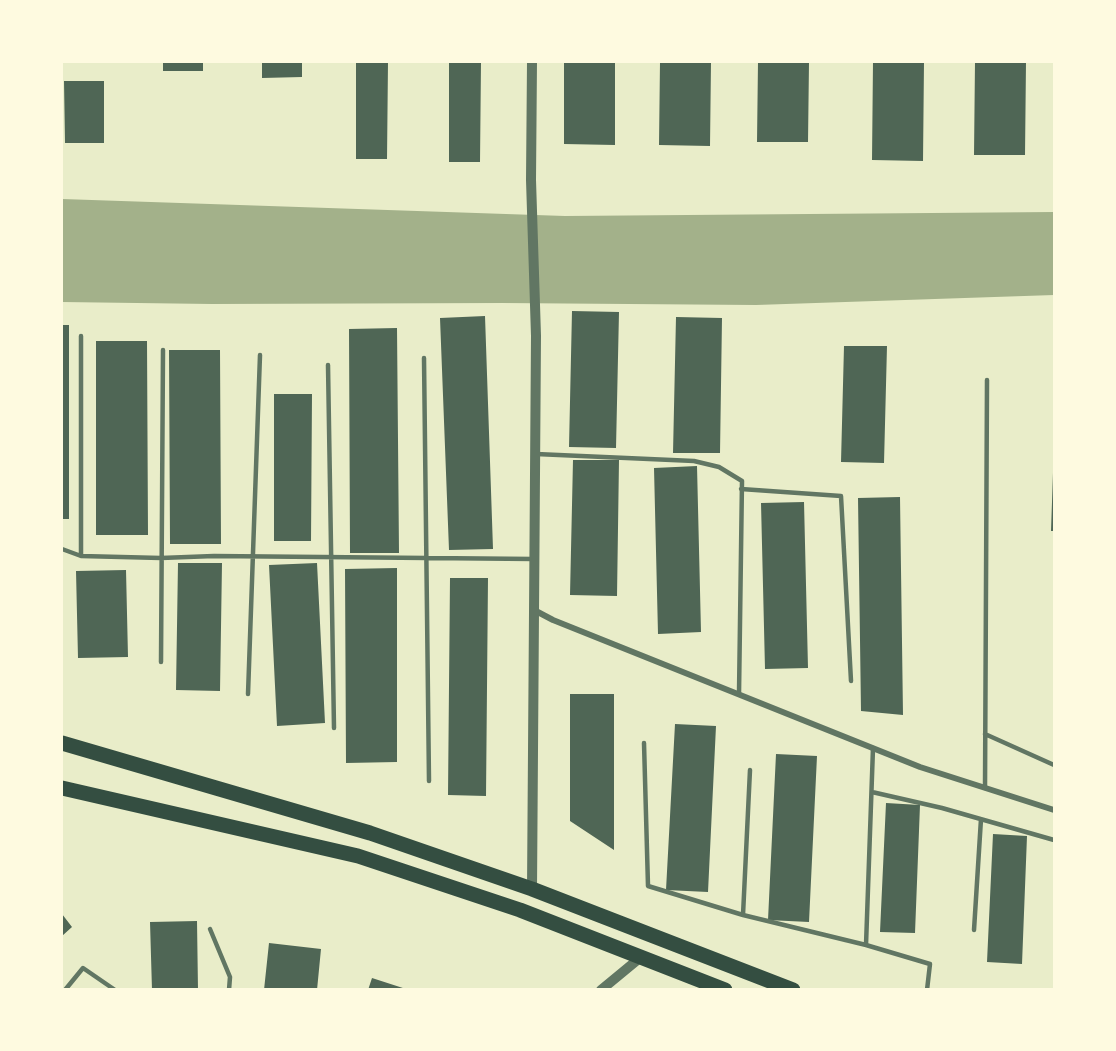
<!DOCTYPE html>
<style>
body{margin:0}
#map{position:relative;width:1116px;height:1051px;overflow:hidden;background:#e9edc9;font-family:"DM Sans",sans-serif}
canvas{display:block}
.frame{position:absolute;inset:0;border:63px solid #fefae0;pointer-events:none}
</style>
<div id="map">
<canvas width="1116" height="1051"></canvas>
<div class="frame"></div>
</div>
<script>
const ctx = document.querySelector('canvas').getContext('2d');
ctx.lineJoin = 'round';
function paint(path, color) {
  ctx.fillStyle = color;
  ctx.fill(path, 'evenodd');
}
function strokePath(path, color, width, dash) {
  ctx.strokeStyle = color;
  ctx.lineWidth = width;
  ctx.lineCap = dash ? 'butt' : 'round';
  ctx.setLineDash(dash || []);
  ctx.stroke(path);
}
paint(new Path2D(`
 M62,199L565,216L1054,212V295L756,305L502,303L212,304L62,302Z`), '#a3b18a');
paint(new Path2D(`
 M163,62H203V71H163Z
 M262,62H302V77L262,78Z
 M356,62H388L387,159H356Z
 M449,62H481L480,162H449Z
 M564,62H615V145L564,144Z
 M660,62H711L710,146L659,145Z
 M758,62H809L808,142H757Z
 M873,62H924L923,161L872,160Z
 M975,62H1026L1025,155H974Z
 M64,81H104V143H65Z
 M572,311L619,312L616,448L569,447Z
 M485,316L493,549L449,550L440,318Z
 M676,317L722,318L720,453H673Z
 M62,325H69V519H62Z
 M397,328L399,553H350L349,329Z
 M96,341H147L148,535H96Z
 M844,346H887L884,463L841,462Z
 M169,350H220L221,544H170Z
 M274,394H312L311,541H274Z
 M573,460H619L617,596L570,595Z
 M697,466L701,632L658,634L654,468Z
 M1053,473H1054V531H1051Z
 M900,497L903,715L861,711L858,498Z
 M804,502L808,668L765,669L761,503Z
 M178,563H222L220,691L176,690Z
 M317,563L325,723L277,726L269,565Z
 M397,568V762L346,763L345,569Z
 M126,570L128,657L78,658L76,571Z
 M450,578H488L486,796L448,795Z
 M570,694H614V850L570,821Z
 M675,724L716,726L708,892L666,890Z
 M776,754L817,756L809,922L768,920Z
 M886,803L920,805L915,933L880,932Z
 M993,834L1027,836L1022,964L987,962Z
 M62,914L72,927L62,936Z
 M197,921L198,990H152L150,922Z
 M269,943L321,949L317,990H264Z
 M372,978L406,989V990H368Z`), '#4f6655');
strokePath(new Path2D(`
 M81,336V556L161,558L214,556L534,559
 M424,358L429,781
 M328,365L334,728
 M536,454L694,461L719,467L742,481L739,694
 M741,489L841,496L851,681
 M62,549L81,556
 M161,662L163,350
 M248,694L260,355
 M985,734L1054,765
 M644,743L648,886L743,915
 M873,748L866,945L930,964L927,990
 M750,770L743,915L866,945
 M985,788L987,380
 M872,792L942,808L1054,840
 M210,929L230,977L229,990
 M974,930L981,819
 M65,990L83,968L115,990`), '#617663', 4.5);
strokePath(new Path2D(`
 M534,610L553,620L920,767L1054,810`), '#617663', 6);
strokePath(new Path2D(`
 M532,62L531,180L536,336L532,889
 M601,990L641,957`), '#617663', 10);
strokePath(new Path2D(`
 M62,743L370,833L532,889L793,990
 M62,788L358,856L520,910L725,990`), '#344e41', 15);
</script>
